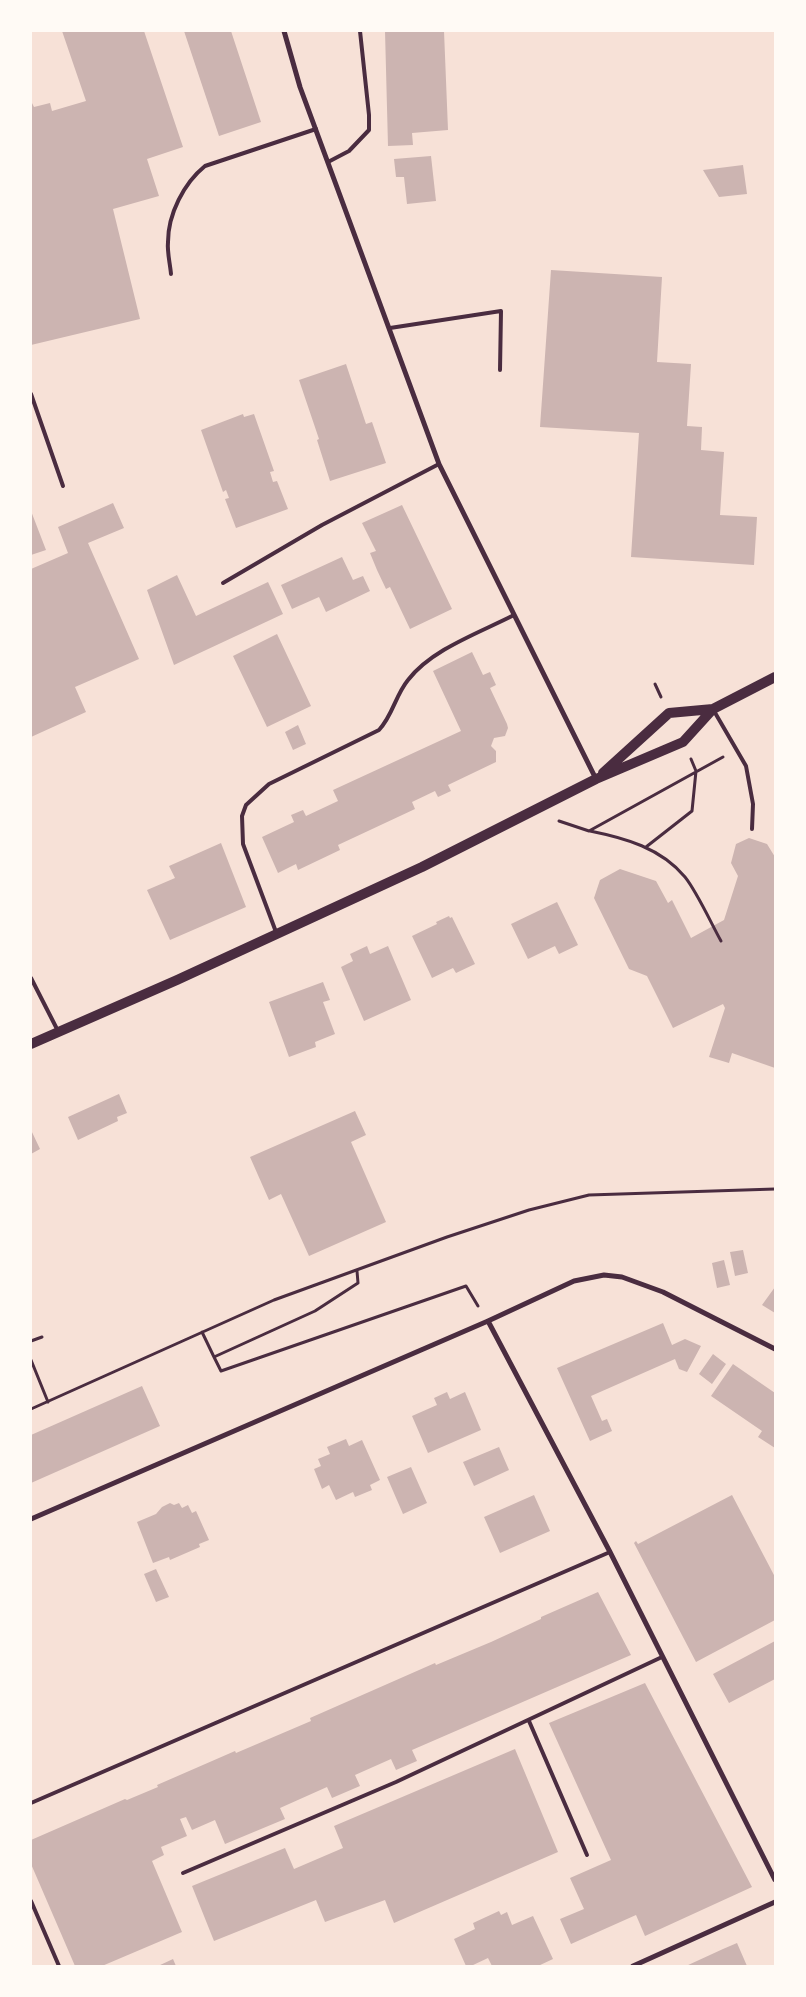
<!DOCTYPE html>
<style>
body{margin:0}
#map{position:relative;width:806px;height:1997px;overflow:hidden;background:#f7e1d7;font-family:"Fira Sans",sans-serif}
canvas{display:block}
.frame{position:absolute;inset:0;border:32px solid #fffaf5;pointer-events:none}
</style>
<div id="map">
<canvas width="806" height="1997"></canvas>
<div class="frame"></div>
</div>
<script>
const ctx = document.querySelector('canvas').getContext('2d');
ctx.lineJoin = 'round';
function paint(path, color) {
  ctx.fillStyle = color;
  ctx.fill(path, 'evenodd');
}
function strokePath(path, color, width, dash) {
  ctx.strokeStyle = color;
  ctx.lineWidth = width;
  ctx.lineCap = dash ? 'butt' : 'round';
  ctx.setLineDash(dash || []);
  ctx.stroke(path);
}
paint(new Path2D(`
 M62,31H144L183,147L147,159L159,196L113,209L140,319L31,345V101L34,107L50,103L52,111L86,101Z
 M184,31H231L261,122L219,136Z
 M385,31H444L448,130L412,133L413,145L388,146Z
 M431,156L436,201L407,204L404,177H396L394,159Z
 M743,165L747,194L719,197L703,170Z
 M551,270L662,277L657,362L691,364L687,426L702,427L701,450L724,452L720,515L757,517L754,565L631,557L639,433L540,427Z
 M346,364L366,424L372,422L386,463L330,481L317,440L319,439L299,380Z
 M243,414L244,417L254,414L274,471L270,472L273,482L277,481L288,509L236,528L225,499L229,498L226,490L223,492L201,430Z
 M113,503L124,528L88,543L139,659L75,687L86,712L31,737V569L68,553L58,527Z
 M402,505L452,609L410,629L390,587L386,589L377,570L370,553L376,551L362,523Z
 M31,511L46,550L31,555Z
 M342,557L353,580L363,576L370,591L326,612L319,597L292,609L281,585Z
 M177,575L196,616L268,582L283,614L174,665L147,590Z
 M277,634L311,706L267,727L233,656Z
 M472,652L483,675L490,672L496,685L490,688L507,724L508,728L505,736L494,738L491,746L496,751V762L448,785L451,791L438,797L435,791L412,802L415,809L338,845L340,850L298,870L296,864L278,873L262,837L294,822L291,815L303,810L306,816L338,801L333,790L461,731L433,671Z
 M298,725L306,744L293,750L285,732Z
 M749,838L767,844L775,857V1068L732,1053L729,1063L709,1057L725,1008L723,1004L673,1028L647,976L629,969L594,898L600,880L620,869L656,881L668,903L672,900L691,938L724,920L738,876L731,863L736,844Z
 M221,843L246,907L170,940L147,890L175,878L169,866Z
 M557,902L578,945L559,954L555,946L528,959L511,924Z
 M449,916L450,918L452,917L475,964L456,973L453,968L432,978L412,936L437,924L436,922Z
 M367,946L370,954L388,946L411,1000L364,1021L341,967L353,961L350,954Z
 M323,982L330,1000L323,1002L335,1034L315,1042L316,1047L289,1057L269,1002Z
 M119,1094L127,1113L117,1117L118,1121L78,1140L68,1117Z
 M355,1111L366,1135L351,1142L386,1222L309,1256L281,1194L269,1200L250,1157Z
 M31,1130L40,1149L31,1154Z
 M743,1250L748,1273L735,1276L730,1252Z
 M724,1260L730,1285L717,1288L712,1263Z
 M775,1287V1313L762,1305Z
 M663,1323L672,1345L685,1339L701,1346L687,1372L679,1369L675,1359L591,1396L602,1421L607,1419L612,1431L590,1441L557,1368Z
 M713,1354L726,1364L712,1384L699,1374Z
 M733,1364L775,1393V1448L758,1437L762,1431L711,1396Z
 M142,1386L160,1426L31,1483V1435Z
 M447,1392L450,1399L465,1392L481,1430L428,1453L412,1416L437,1405L434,1398Z
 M346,1439L349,1446L362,1440L380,1480L370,1485L372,1490L355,1497L353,1492L336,1500L329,1485L322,1489L314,1469L321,1466L318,1459L330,1454L327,1447Z
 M499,1447L509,1470L474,1486L463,1462Z
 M411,1467L427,1503L403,1514L387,1477Z
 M534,1495L550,1531L500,1553L484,1517Z
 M732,1495L775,1577V1620L696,1662L634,1543L636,1541L638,1544Z
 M170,1503L174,1505L179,1503L182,1508L188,1505L192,1513L196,1511L209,1540L199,1544L200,1547L170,1560L169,1557L153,1563L137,1522L156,1514L162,1507Z
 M156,1569L169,1597L156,1602L144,1574Z
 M598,1592L631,1655L412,1750L417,1761L396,1770L391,1759L355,1775L360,1786L332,1798L327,1787L280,1808L285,1819L225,1844L215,1820L192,1830L186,1817L180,1819L187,1836L161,1847L164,1855L152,1861L182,1932L102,1966H75L31,1864V1840L125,1799L127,1800L158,1787L157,1785L235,1751L236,1753L311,1721L310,1718L435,1663L436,1665L491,1642L541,1619V1617Z
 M775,1641V1679L729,1703L713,1674Z
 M645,1683L752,1887L645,1936L636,1915L571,1944L560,1919L584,1909L570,1878L611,1860L549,1723Z
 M515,1749L558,1852L394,1923L385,1900L325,1922L316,1900L214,1941L192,1886L285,1848L294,1869L343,1848L334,1826Z
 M499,1911L501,1915L507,1912L512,1925L533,1916L553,1959L538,1966H492L488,1958L471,1966H466L454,1939L475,1929L473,1923Z
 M737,1943L747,1966H686L723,1949Z
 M173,1959L176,1966H158Z`), '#ccb4b1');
strokePath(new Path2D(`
 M655,684L661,697
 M559,821L589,831L723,757
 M590,831C625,838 661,848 685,877C697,892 711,923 721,941
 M646,847L692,811L696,771L691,759
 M357,1271L358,1283L315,1311L214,1357L221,1371L466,1286L478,1306
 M202,1332L214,1357
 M31,1341L42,1337
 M31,1360L48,1402
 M31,1409L274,1300L447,1237L529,1210L589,1195L775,1189`), '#4a2c40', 3);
strokePath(new Path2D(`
 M328,162L349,151L369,130V115L360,31
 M171,274C170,263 167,252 168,242C168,214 184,183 205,166L316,129
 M390,328L501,311L500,370
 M31,394L63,486
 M223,583L322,525L439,464
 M714,711L746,766L753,804L752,829
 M276,932L243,844L242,816L246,805L269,784L379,730C393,715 395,696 408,680C432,649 479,633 514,615
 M31,978L58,1031
 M529,1721L587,1855
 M31,1803L610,1552
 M183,1873L396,1782L662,1657
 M31,1901L59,1966`), '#4a2c40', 4);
strokePath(new Path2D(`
 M284,31L300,87L439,464L596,779
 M488,1321L610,1552L775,1880
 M31,1519L488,1321L574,1281L604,1275L622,1277L663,1292L775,1349
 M633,1966L775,1902`), '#4a2c40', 5);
strokePath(new Path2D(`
 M603,773L669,713L713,709
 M31,1044L177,980L422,867L596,779L683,742L713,709L775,677`), '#4a2c40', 10);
</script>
